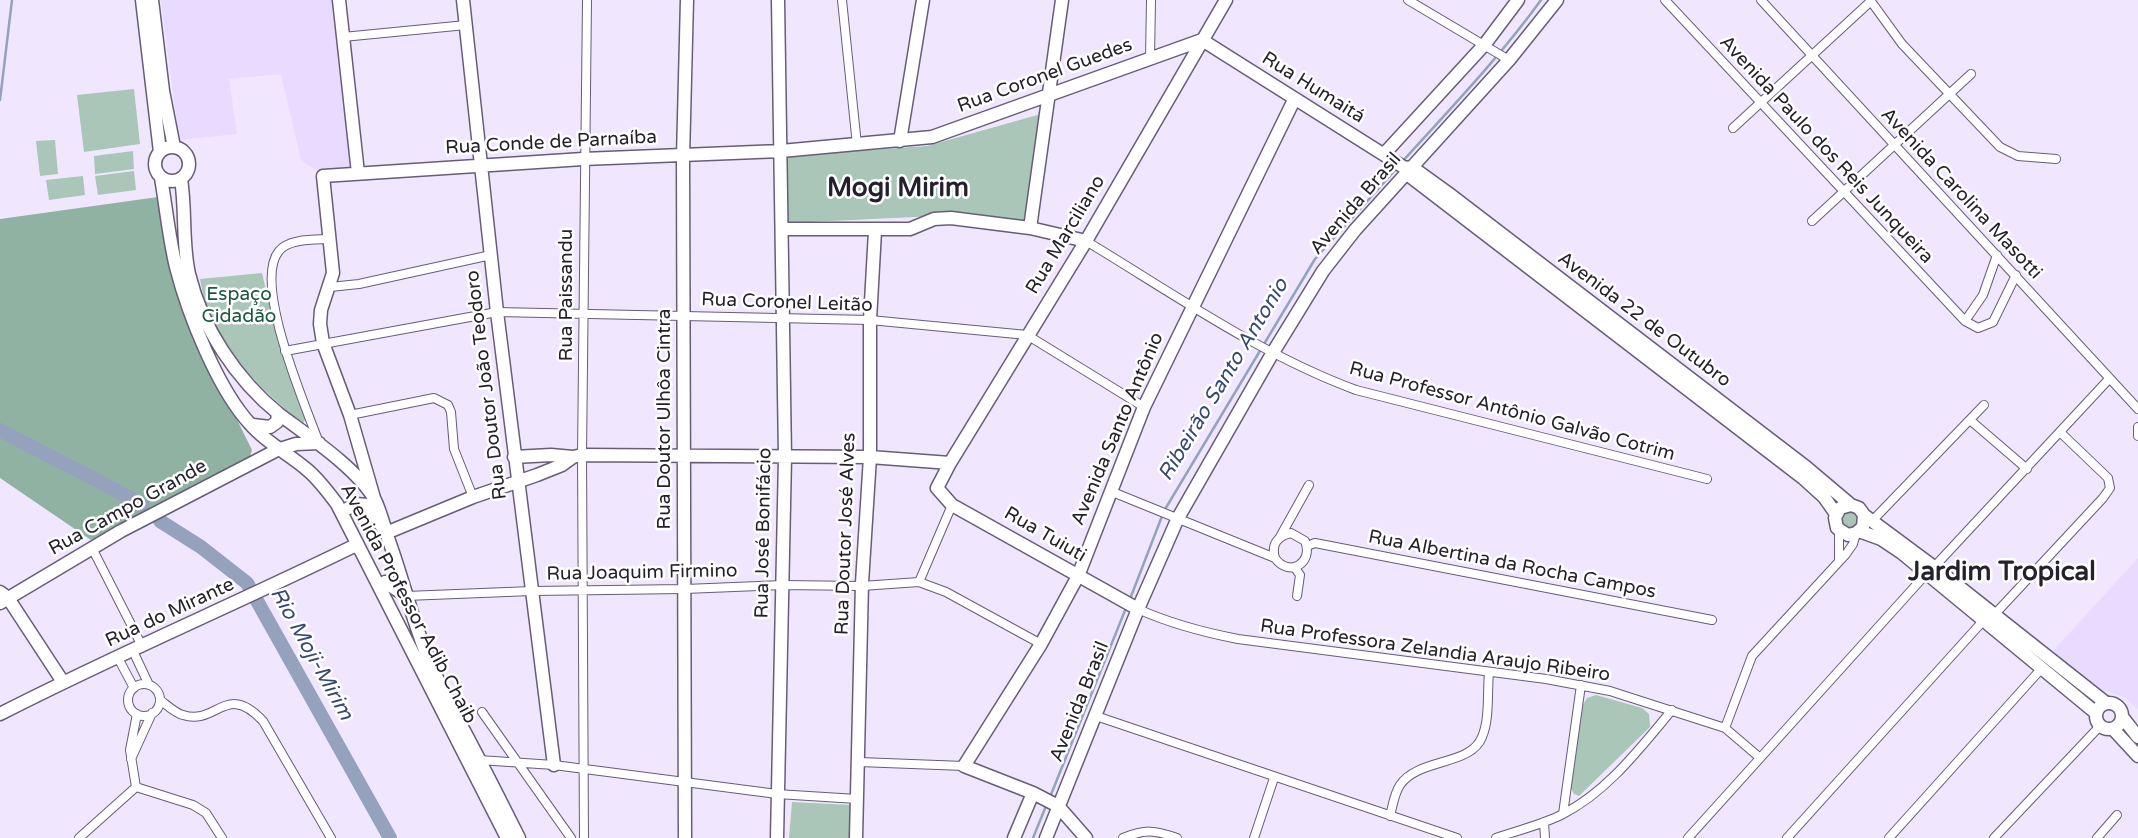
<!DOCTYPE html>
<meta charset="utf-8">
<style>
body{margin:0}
canvas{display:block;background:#f0e7ff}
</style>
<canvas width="2138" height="838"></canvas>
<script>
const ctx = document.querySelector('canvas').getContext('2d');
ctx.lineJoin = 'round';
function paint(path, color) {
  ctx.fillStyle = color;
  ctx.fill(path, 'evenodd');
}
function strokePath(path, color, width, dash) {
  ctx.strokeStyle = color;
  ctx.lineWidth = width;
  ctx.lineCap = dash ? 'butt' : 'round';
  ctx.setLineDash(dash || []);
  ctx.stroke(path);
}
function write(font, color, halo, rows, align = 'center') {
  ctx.font = font + ' "Varela Round",sans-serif';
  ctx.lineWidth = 5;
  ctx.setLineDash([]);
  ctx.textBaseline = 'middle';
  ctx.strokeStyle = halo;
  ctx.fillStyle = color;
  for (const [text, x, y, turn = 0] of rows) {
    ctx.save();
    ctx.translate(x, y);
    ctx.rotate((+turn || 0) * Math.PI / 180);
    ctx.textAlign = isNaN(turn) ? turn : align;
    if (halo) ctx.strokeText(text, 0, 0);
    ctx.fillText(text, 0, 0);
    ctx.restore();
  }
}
paint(new Path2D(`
 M161,0H332L355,170L320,173L301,160L281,74L229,79L237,134L179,140Z
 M2138,558V709L2124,697L2096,688L2077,677L2053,651Z`), '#e8dbff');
paint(new Path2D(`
 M134,89L140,144L84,152L77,95Z
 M1041,114L1025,222L937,216L787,223L786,156L927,146Z
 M55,140L58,174L40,176L36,141Z
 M133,151L134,169L95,174L94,156Z
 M134,171L136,190L98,195L95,176Z
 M83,176L85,195L49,200L46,180Z
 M262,273L280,349L306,418L303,424C257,386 209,341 200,279Z
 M1850,508L1860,518L1856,528L1844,530L1839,514Z
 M1596,695L1642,708L1649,714L1650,727L1579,796L1574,794L1570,787L1582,706L1587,698Z
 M792,802L851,805L849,838H789Z`), '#a9c6b8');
paint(new Path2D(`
 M158,197L172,273L200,345L252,450L249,459L91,540L0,478V219Z`), '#90b2a2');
strokePath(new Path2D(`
 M0,100L12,0
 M1402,162C1450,109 1499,58 1541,0
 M1130,599L1164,511L1315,259L1398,167
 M1050,797L1126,608
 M1033,838L1046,806`), '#95a2be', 2.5);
strokePath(new Path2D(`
 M0,430C47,456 97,478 143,506
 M160,521L201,547L247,583L390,838`), '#95a2be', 14);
const street = new Path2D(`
 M842,0L857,145
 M1408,0L1509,60
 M1665,0L1965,321L1978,328L1993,322L2016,275
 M1761,0L2138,409
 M1870,0L1902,44L2000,147L2018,156L2056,159
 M343,37L466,25
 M1150,59L1151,0
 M1733,128L1871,1
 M1812,221L1971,74
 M1086,241C1174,294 1259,354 1356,390L1707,479
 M330,287L359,284L491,255
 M1965,321L1983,295L1997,255
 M285,351L497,312L870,320L1027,335L1144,407
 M350,415L434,398L448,405L451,412L454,449L473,497
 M1970,420L2027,469
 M2138,427V436
 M319,443C306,407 252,283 279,251C289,238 316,240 331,239
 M1110,491L1275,558C1289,578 1314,563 1305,541L1291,533C1277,536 1271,545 1275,558
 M1872,521L1984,405
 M1280,537L1309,485
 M1307,546L1315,543L1712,620
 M92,548L142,646
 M1839,561V530
 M1934,567L2109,379
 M1295,568L1300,575L1297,596
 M919,582L952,505
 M406,596L532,591L685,589L783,585L862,586L919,582L946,592L1041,644
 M1138,609C1171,624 1202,632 1238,639L1546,679L1610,691L1725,728L1759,757
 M1994,615L2103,498L2110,488L2108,478L2061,433
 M133,651L149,685
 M118,658L134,688
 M128 700a16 16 0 1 1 32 0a16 16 0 1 1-32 0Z
 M160,700C167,705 175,713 183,715C217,726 226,681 263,721L331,838
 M482,712L571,838
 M1096,716L1457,838
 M1725,728L1752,656L1846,554L1853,544L1856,533
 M131,759L152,713
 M479,760L554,765L777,794L857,799
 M859,762L964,766
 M136,787L193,805L206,813L222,838
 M136,787L130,750L137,714
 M1563,814L1581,685
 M1390,816C1393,805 1394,794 1400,785C1418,758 1471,766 1482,737C1490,719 1487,692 1489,673
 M1544,822L1545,838
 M79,838L136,787
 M584,838L582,455L587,0
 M1123,838C1145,829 1155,830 1177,838
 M1254,838L1274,778
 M1496,838C1518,830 1542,825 1563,814C1608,791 1640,748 1672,710
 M1688,838L1927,573
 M1787,838L1983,621
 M1889,838L2042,668
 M1994,838L2100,726
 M2097,838L2117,815`);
const secondary = new Path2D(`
 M142,0L160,152
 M152,0L163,91L174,147
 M339,0L358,173
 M463,0L497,312L554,765
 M900,141L923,0
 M155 164a17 17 0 1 1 34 0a17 17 0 1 1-34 0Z
 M1384,154L1485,44L1518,0
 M1405,168L1412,167L1448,193L1806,467L1851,505L1859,508L1864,515L1863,527L1856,533L1848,535L1837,528L1835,518L1840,508L1851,505
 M161,178C166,207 169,238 176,267C188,314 218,390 251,425C267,443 287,453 305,468C318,478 327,491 337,504L507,838
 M181,179C186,210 182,243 189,274C202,328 236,379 279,414C308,436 355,467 374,498C380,509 384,526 388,538C403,579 413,623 430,663C439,684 451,704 461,725C481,762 500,800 519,838
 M1030,228L1062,0
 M783,229H910L934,219L951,218L1030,228L1086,241
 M253,425L270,427L277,422L278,413
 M514,457L551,455L573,457
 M374,498L350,415L323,343L320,324L321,310L333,273L323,176L583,159L781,151L932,137L1202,40L1405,168L1407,174L1803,478L1824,497L1836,514
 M341,512L356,504L368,505L386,533L473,497L537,475L562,465L573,457L582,455L870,457L950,463
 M1864,515L1934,567L2106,703
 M1859,531L1881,539L1902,553L2096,713
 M385,582L406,596
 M0,592L8,598L63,682
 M0,603L121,531L277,450L296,444L319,443
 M1138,609L952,505L937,488L950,463L1086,241L1226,0
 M2096 716a13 13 0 1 1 26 0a13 13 0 1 1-26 0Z
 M0,714C117,654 238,603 356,545L361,551
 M2123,718L2138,737
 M2113,729L2138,756
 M685,838L683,157L687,0
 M777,838L785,457L778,0
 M856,838L862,583L870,457V320L875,231
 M1014,838L1033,793
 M1046,838L1138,609L1178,518L1272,354L1323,271L1355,230L1509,60L1557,0
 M1086,838L1058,806L1033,793L964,766L1041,644L1078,576L1144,407L1294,100`);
strokePath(street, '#675d76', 10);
strokePath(secondary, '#675d76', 15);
strokePath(street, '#fff', 8);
strokePath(secondary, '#fff', 12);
write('19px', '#25212c', '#fff', [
 ["Rua Coronel Guedes",1045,76,-20],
 ["Rua Humaitá",1313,88,32],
 ["Rua Conde de Parnaíba",551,143,-3],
 ["Avenida Paulo dos Reis Junqueira",1826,150,47],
 ["Avenida Carolina Masotti",1961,194,47],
 ["Avenida Brasil",1356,204,-49],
 ["Rua Marciliano",1066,235,-59],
 ["Rua Paissandu",567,295,-90],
 ["Rua Coronel Leitão",787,303,2],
 ["Avenida 22 de Outubro",1644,320,37],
 ["Rua Doutor João Teodoro",487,385,-97],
 ["Rua Professor Antônio Galvão Cotrim",1512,412,15],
 ["Rua Doutor Ulhôa Cintra",665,419,-90],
 ["Avenida Santo Antônio",1118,429,-67],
 ["Rua Campo Grande",128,508,-29],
 ["Rua José Bonifácio",764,533,-89],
 ["Rua Doutor José Alves",846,534,-88],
 ["Rua Tuiuti",1045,535,30],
 ["Rua Albertina da Rocha Campos",1512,565,11],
 ["Rua Joaquim Firmino",642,573,-1],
 ["Avenida Professor Adib Chaib",408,604,62],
 ["Rua do Mirante",170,613,-25],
 ["Rua Professora Zelandia Araujo Ribeiro",1435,651,8],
 ["Avenida Brasil",1080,702,-68]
]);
write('19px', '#1a5741', '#fff', [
 ["Espaço",239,295],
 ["Cidadão",239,317]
]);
write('italic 21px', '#364972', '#fff', [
 ["Ribeirão Santo Antonio",1224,380,-59],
 ["Rio Moji-Mirim",311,654,61]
]);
write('bold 26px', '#25212c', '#fff', [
 ["Mogi Mirim",898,189],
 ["Jardim Tropical",2002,573]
]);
</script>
